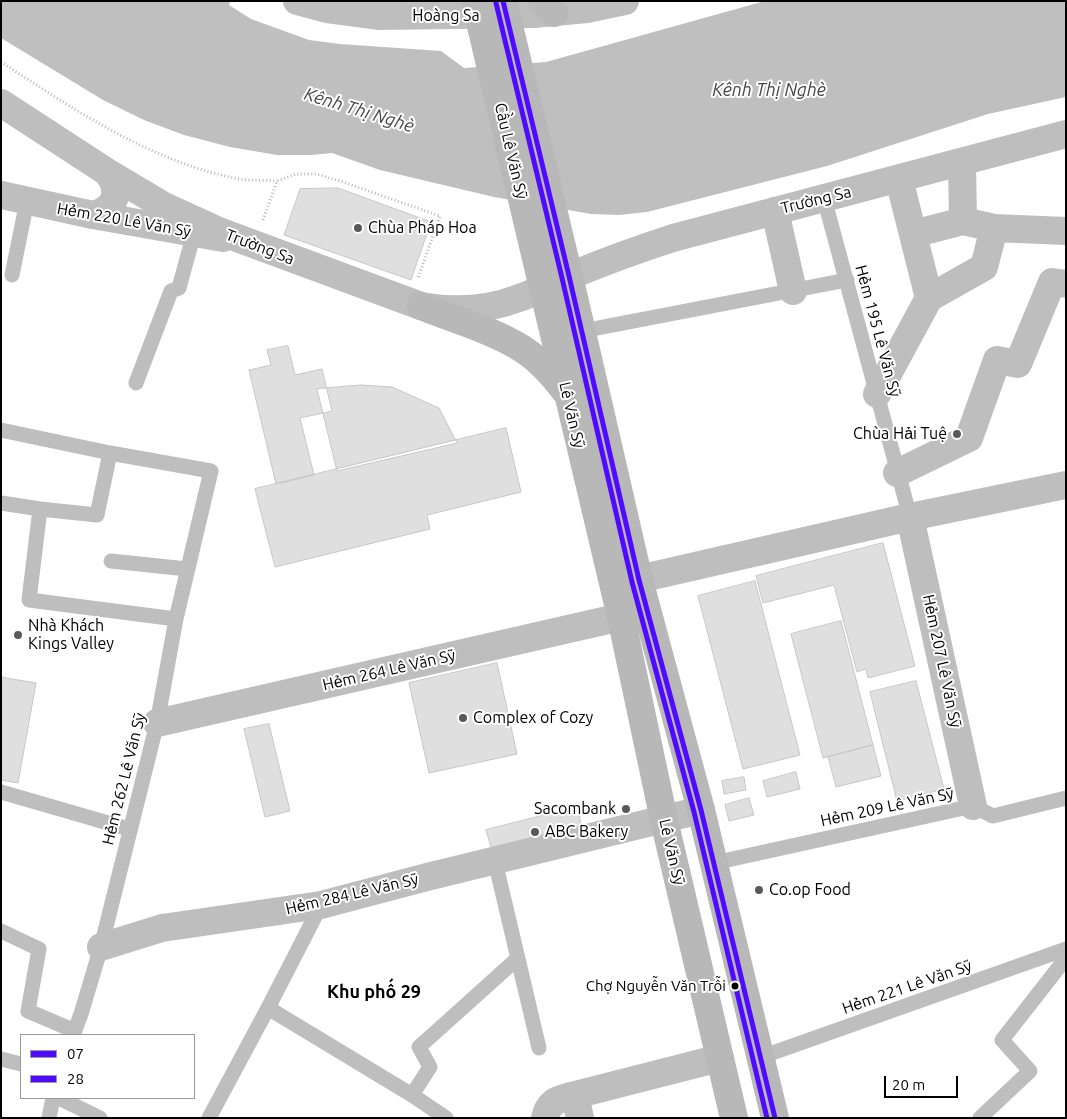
<!DOCTYPE html>
<meta charset="utf-8">
<style>
body{margin:0}
#map{position:relative;width:1067px;height:1119px;overflow:hidden;background:#fff;font-family:Ubuntu,sans-serif}
canvas{display:block}
.frame{position:absolute;inset:0;border:2px solid #000;pointer-events:none}
.legend{position:absolute;left:20px;top:1034px;width:175px;height:65px;box-sizing:border-box;background:#fff;border:1px solid #999;margin:0;padding:6px 9px;list-style:none;font-size:15px;color:#000}
.legend li{display:flex;align-items:center;gap:10px;height:25px}
.legend b{width:25px;border:1px solid #999}
.scale{position:absolute;left:884px;top:1076px;width:74px;height:22px;box-sizing:border-box;border:2px solid #000;border-top:0;padding-left:6px;font-size:15px;line-height:18px;white-space:nowrap;color:#000;-webkit-text-stroke:4px #fff;paint-order:stroke}
</style>
<div id="map">
<canvas width="1067" height="1119"></canvas>
<div class="frame"></div>
<ul class="legend">
<li><b style="height:6px;background:#4f0aff"></b>07</li>
<li><b style="height:6px;background:#4f0aff"></b>28</li>
</ul>
<div class="scale">20 m</div>
</div>
<script>
const ctx = document.querySelector('canvas').getContext('2d');
ctx.lineJoin = 'round';
function paint(path, color) {
  ctx.fillStyle = color;
  ctx.fill(path, 'evenodd');
}
function strokePath(path, color, width, dash) {
  ctx.strokeStyle = color;
  ctx.lineWidth = width;
  ctx.lineCap = dash ? 'butt' : 'round';
  ctx.setLineDash(dash || []);
  ctx.stroke(path);
}
function write(font, color, halo, rows, align = 'center') {
  ctx.font = font + ' Ubuntu,sans-serif';
  ctx.lineWidth = 4;
  ctx.setLineDash([]);
  ctx.textBaseline = 'middle';
  ctx.strokeStyle = halo;
  ctx.fillStyle = color;
  for (const [text, x, y, turn = 0] of rows) {
    ctx.save();
    ctx.translate(x, y);
    ctx.rotate((+turn || 0) * Math.PI / 180);
    ctx.textAlign = isNaN(turn) ? turn : align;
    if (halo) ctx.strokeText(text, 0, 0);
    ctx.fillText(text, 0, 0);
    ctx.restore();
  }
}
paint(new Path2D(`
 M1,1H230L229,5L251,19L309,40L340,44L441,51L464,68L546,62L765,1H1066V97L988,114L827,166L647,212L619,215L591,214L494,197L380,170L332,153L312,155H277L230,147L184,135L144,120L103,100L1,38Z`), '#bfbfbf');
const building = new Path2D(`
 M338,188L431,222L411,280L284,235L300,189Z
 M288,346L295,375L322,369L332,411L300,418L314,475L276,484L249,370L271,365L267,350Z
 M361,385L392,387L439,408L457,443L337,471L317,389Z
 M506,428L521,492L427,515L430,529L275,567L255,489Z
 M883,543L915,666L868,678L866,669L857,672L834,585L763,603L756,576Z
 M755,581L800,755L743,769L698,596Z
 M841,621L873,745L823,758L791,634Z
 M497,663L517,754L429,773L409,683Z
 M1,677L36,683L18,783L1,780Z
 M916,681L944,789L897,801L870,692Z
 M269,724L290,811L265,817L244,729Z
 M873,745L881,776L836,787L828,757Z
 M796,772L800,789L767,797L763,781Z
 M744,777L746,790L724,794L722,781Z
 M749,798L754,815L729,821L725,805Z
 M577,807L584,835L493,854L486,830Z`);
paint(building, '#dfdfdf');
strokePath(building, '#c7c7c7', 1);
strokePath(new Path2D(`
 M1,62C75,110 151,162 239,179C251,181 265,180 277,181
 M263,220L277,181L296,174H316L340,181L440,216L418,278`), '#b9b9b9', 3, [1, 2.5]);
strokePath(new Path2D(`
 M824,198L910,517
 M12,275L27,201
 M582,331L847,280
 M136,383L171,291L179,288L194,233
 M1,430L110,453
 M1,503L40,509
 M111,561L187,569
 M1,792L129,829
 M495,861L539,1048
 M714,863L973,806L993,816L1066,798
 M1,931L39,949L28,1011L75,1031
 M268,1008L412,1095L446,1118
 M73,1035L81,1014L101,947L157,723L176,619L211,471L110,453L97,515L40,509L29,600L176,619
 M761,1057L1066,949
 M1,1059L21,1064
 M412,1095L430,1067L419,1047L518,958
 M59,1098L100,1118
 M49,1118L53,1098
 M209,1118L268,1008L321,905
 M980,1118L1030,1071L1002,1040L1066,958`), '#bebebe', 15);
strokePath(new Path2D(`
 M962,163L963,221
 M1,195L93,215L223,238
 M775,211L793,291
 M913,234L963,221L994,228L1066,231
 M929,298L984,267L994,228
 M877,394L929,298L899,179
 M897,473L969,438L997,360L1018,364L1052,282L1066,284
 M910,517L973,806
 M617,584L910,517L1066,485
 M157,723L621,617
 M101,947L162,928L321,905L427,877L701,810
 M545,1118C549,1100 559,1099 575,1095
 M580,1118L575,1095L720,1058`), '#bebebe', 28);
strokePath(new Path2D(`
 M297,1L327,9L380,16L534,14L587,9L625,1
 M1,103L107,172L164,206L221,232L421,306C454,312 488,310 519,298C537,292 554,282 572,275C606,261 639,249 673,238L1066,134
 M93,215C116,209 122,191 107,172`), '#bebebe', 28);
strokePath(new Path2D(`
 M475,1L621,617L664,820L734,1118
 M503,1L569,276L639,580L701,810L775,1118
 M542,1L554,13
 M421,306C453,319 492,330 521,348C539,359 553,375 565,391`), '#b8b8b8', 28);
strokePath(new Path2D(`
 M503,1L569,276L639,580L701,810L775,1118`), '#4f0aff', 5);
strokePath(new Path2D(`
 M496,3L562,278L632,582L694,812L767,1118`), '#4f0aff', 5);
for (const [x, y, r, color] of [
 [358,228,5,"#595959"],
 [957,434,5,"#595959"],
 [18,635,5,"#595959"],
 [463,718,5,"#595959"],
 [626,809,5,"#595959"],
 [535,832,5,"#595959"],
 [759,890,5,"#595959"],
 [735,986,4.5,"#000"]
]) {
  const dot = new Path2D();
  dot.arc(x, y, r, 0, 2 * Math.PI);
  ctx.fillStyle = color;
  ctx.fill(dot);
  strokePath(dot, '#fff', 2);
}
write('15px', '#000', '#fff', [
 ["Chợ Nguyễn Văn Trỗi",726,986]
], 'right');
write('16px', '#000', '#fff', [
 ["Hoàng Sa",446,16],
 ["Cầu Lê Văn Sỹ",511,151,77],
 ["Trường Sa",816,200,-14],
 ["Hẻm 220 Lê Văn Sỹ",124,220,10],
 ["Trường Sa",260,247,21],
 ["Hẻm 195 Lê Văn Sỹ",878,331,75],
 ["Lê Văn Sỹ",572,415,77],
 ["Hẻm 207 Lê Văn Sỹ",942,661,78],
 ["Hẻm 264 Lê Văn Sỹ",389,670,-13],
 ["Hẻm 262 Lê Văn Sỹ",124,779,-76],
 ["Hẻm 209 Lê Văn Sỹ",887,807,-12],
 ["Lê Văn Sỹ",672,852,77],
 ["Hẻm 284 Lê Văn Sỹ",352,894,-13],
 ["Hẻm 221 Lê Văn Sỹ",907,987,-19]
]);
write('16px', '#000', '#fff', [
 ["Chùa Pháp Hoa",368,228],
 ["Chùa Hải Tuệ",947,434,"right"],
 ["Nhà Khách",28,626],
 ["Kings Valley",28,644],
 ["Complex of Cozy",473,718],
 ["Sacombank",616,809,"right"],
 ["ABC Bakery",545,832],
 ["Co.op Food",769,890]
], 'left');
write('italic 18px', '#444', '#fff', [
 ["Kênh Thị Nghè",769,90],
 ["Kênh Thị Nghè",359,110,17]
]);
write('bold 18px', '#000', '#fff', [
 ["Khu phố 29",374,992]
]);
</script>
